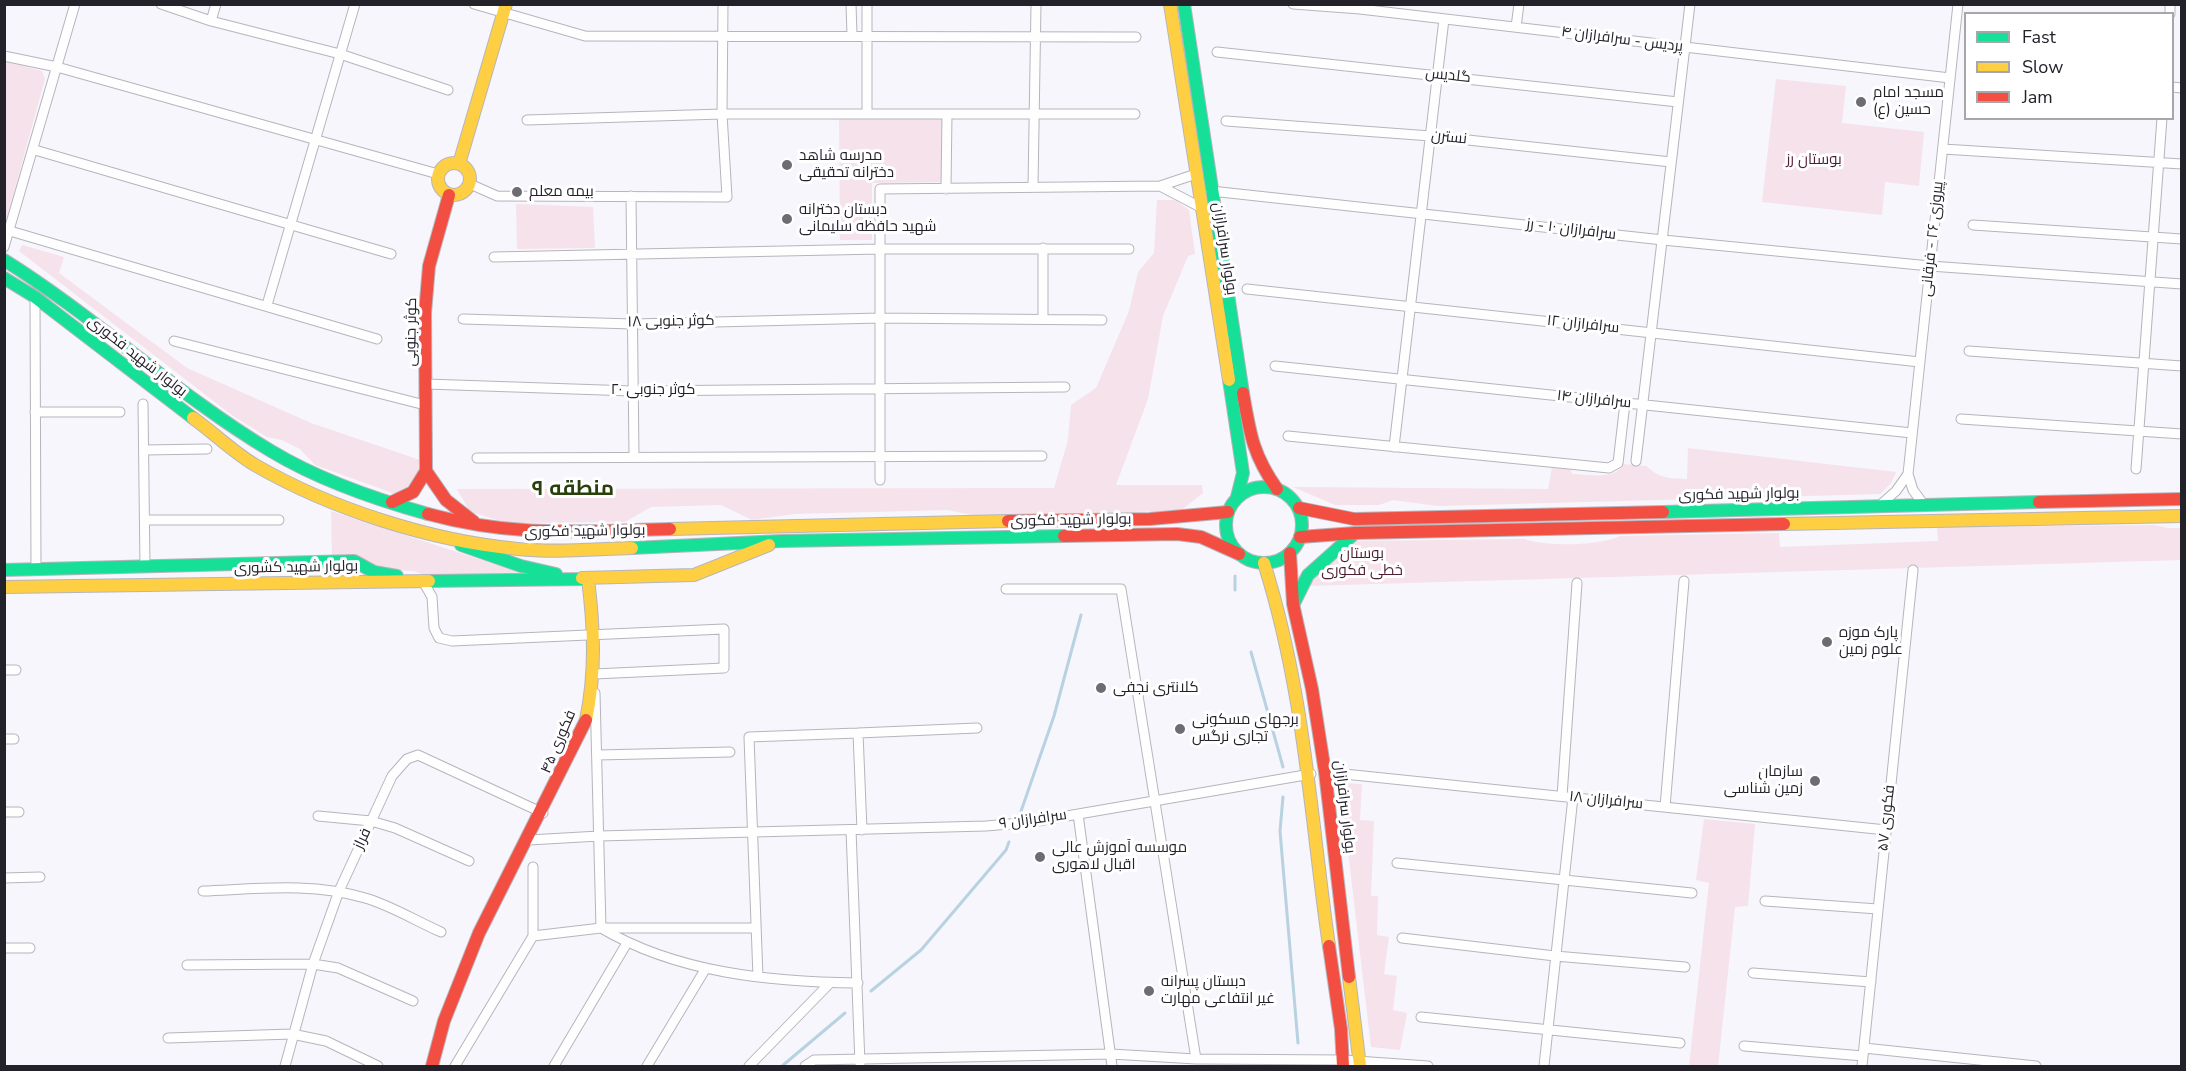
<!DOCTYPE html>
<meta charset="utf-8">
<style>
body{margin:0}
#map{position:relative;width:2186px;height:1071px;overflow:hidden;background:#f7f6fc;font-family:"Nunito Sans",sans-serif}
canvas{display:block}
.frame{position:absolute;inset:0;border:6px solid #23212a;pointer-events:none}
.legend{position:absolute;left:1964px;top:12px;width:210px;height:108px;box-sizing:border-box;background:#fff;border:2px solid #a7a6aa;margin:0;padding:8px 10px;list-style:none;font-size:18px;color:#23212a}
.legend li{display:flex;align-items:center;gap:12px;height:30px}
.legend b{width:30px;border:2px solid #a7a6aa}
</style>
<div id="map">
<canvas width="2186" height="1071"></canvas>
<div class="frame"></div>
<ul class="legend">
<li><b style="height:8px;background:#16e098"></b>Fast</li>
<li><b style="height:8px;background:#ffcf43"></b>Slow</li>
<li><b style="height:8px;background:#f24e42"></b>Jam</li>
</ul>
</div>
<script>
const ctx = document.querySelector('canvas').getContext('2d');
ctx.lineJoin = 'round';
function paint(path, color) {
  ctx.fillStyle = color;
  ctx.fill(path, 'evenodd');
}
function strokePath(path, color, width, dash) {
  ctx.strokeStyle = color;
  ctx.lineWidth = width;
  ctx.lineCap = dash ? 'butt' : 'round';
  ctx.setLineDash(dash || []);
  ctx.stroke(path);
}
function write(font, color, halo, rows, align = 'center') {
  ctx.font = font + ' "Nunito Sans",Cairo,sans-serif';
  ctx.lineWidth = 6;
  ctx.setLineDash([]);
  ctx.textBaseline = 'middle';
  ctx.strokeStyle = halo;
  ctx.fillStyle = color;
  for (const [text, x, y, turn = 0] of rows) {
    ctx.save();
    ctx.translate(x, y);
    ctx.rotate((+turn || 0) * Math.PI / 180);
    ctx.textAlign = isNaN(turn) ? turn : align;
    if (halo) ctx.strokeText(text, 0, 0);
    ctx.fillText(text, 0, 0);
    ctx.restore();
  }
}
paint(new Path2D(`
 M5,61L42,71L45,79L5,224Z
 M1776,79L1846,86L1842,123L1924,132L1919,186L1885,182L1882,215L1762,202Z
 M948,118L949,182L872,183V240H840L839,119Z
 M1157,200H1175L1189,210L1195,254L1188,256L1163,316L1148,399L1116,485H1202L1203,493L1180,511L972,515L948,510L794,514L752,520L721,505L651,507L625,522L509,523L470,512L457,489L1054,488L1068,440L1071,405L1096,388L1129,311L1138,272L1154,253Z
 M516,204L593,207L595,248L517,249Z
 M22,245L64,257L59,273L187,368L311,423L420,460L419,481L398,495L315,465L300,449L282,440L267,437L233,416L19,251Z
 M1688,448L1896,472L1891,483L1880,494L1438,506L1393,500L1379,505H1335L1293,487L1548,489L1552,467L1570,468L1572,474C1587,474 1616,481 1623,464L1647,466C1658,479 1671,478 1687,479Z
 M331,511L537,578H432L414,571L379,569L351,554L332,555Z
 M2155,525L2168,528H2181V560L1308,586L1328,563L1353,541L1524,539C1547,547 1598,546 1620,536L1779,533L1780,547L1938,541L1937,527Z
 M1340,783L1362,784L1360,820L1374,821L1371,896H1378L1377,935L1389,937L1384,974L1397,976L1393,1010L1407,1013L1400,1050L1371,1047Z
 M1704,819L1755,824L1748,906L1735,907L1718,1066H1689L1709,883L1696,880Z`), '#f6e2ea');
strokePath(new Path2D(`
 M1235,576V590
 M1251,652L1283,767
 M1283,797L1280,831L1298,1043
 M1019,817L1054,716L1081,615
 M871,991L921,950L1006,850L1009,842
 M782,1066L845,1013`), '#b8d2e1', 3);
const street = new Path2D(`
 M161,4L211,21L340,54L448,90
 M474,4L585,36L1136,37
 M851,4L852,35
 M1293,4L1360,9L1950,78
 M2170,14V4
 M211,21L216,4
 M1516,27L1519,4
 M1217,52L1678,102
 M4,56L57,67L438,174
 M2172,87L2182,88
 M867,113V4
 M527,120L722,114H1135
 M1226,121L1431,136L1671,162
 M1943,149L2182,164
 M35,150L391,254
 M470,184L497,196L727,197L722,114L723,4
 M1160,186L1202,208
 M1033,187L1036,4
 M946,189L947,114
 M1211,191L1663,240L1930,266L2182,284
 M631,196L634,456
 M1973,225L2182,239
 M10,231L377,339
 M4,247L75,4
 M1043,248V319
 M494,257L880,249H1129
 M1247,289L1920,362
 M35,297L36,569
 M267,305L355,4
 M463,319L633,324L880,318L1102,320
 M174,341L425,405
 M1969,351L2182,366
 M1275,366L1912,433
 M426,384L632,391L1065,387
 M143,404L145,567
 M35,412H120
 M1961,419L2182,434
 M1288,436L1609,468L1618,463L1625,403
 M1394,447L1444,19
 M144,450L207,449
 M477,458L1042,456
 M1636,461L1690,4
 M2136,469L2162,118
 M880,480V189L1160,186L1196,174
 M1924,505L1913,490L1908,474L1958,4
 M1879,506L1896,491L1908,474
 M145,520H279
 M423,581L432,597L434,628L439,638L452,641L724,629V668L594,674
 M1006,589H1121L1196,1059
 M4,670H16
 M595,693L601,928
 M4,739H14
 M597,755L730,752
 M1325,772L1886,830
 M1562,796L1577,583
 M1665,807L1684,581
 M4,812H19
 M1078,814L1112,1066
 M318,816L371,821L395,828L469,861
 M851,830L860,1064
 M862,830L858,733L977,728
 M529,840L599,836L986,826L1032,822L1311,774
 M1397,863L1692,893
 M4,878L40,877
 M203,891C256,889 312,882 365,898C390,905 416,921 441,932
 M1765,901L1878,909
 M601,928C677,973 771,982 858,983
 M533,936L601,928H755
 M1402,938L1555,956L1685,967
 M4,948H30
 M187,965L313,964L338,968L413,1001
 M1753,973L1871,982
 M758,977L749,737L858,733
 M1421,1017L1680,1043
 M168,1038L292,1034L326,1041L378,1066
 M1744,1046L1863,1056
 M1864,1048L2036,1066
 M285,1066L313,964L339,891L392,776L407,759L418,755L543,813
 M455,1066L533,936V867
 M554,1066L627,943
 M647,1066L706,968
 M749,1066L830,983
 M805,1066L814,1060L1111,1054L1196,1059L1343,1060L1428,1066
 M1544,1066L1573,797
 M1862,1066L1913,570`);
const fast = new Path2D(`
 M1184,4L1243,393
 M4,260C97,318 177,395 271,451C319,480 374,499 428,514
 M4,278L35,297L193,418
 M1229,380L1243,473L1237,497
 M1226 525a38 38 0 1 1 76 0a38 38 0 1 1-76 0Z
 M1663,512L2039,502
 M461,545L521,566L556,574
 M632,548L782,541L1064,536
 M4,570L354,561L374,572L397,576
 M429,581L588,579
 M1294,603L1308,575L1355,533`);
const slow = new Path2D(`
 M1170,4L1229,380
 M438 179a16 16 0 1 1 32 0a16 16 0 1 1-32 0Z
 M459,164L506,4
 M193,418C214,433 233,452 255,465C331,509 431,541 518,549C555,553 594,549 632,548
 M1784,524L2182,516
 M670,529L1008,521
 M1264,563C1305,693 1310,814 1329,946
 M582,578L694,575L769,545
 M4,587L429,581
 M586,720C596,672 594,627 588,579
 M1349,977L1360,1066`);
const jam = new Path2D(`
 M1243,393C1250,434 1253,455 1277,489
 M426,471L446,500L474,522
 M392,502L413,492L426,471L425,313L429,266L449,195
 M2039,502L2182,499
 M1299,508L1354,519L1663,512
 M428,514C516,538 581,531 670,529
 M1008,521L1150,519L1228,512
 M1064,536L1177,534L1201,537L1239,554
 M1300,537L1355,533L1784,524
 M1290,553L1293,604L1312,689L1325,772L1349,977
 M1329,946L1341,1029L1343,1066
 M432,1066L444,1021L479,933L586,720`);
strokePath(street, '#b6b5bc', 11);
strokePath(fast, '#b6b5bc', 14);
strokePath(slow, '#b6b5bc', 14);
strokePath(jam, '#b6b5bc', 14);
strokePath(street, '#fefeff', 9);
strokePath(fast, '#16e098', 12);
strokePath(slow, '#ffcf43', 12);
strokePath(jam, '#f24e42', 12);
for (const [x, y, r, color] of [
 [1861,102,6,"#6d6c74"],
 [787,165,6,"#6d6c74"],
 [517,192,6,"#6d6c74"],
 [787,219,6,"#6d6c74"],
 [1827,642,6,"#6d6c74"],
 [1101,688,6,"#6d6c74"],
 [1180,729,6,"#6d6c74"],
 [1815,781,6,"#6d6c74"],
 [1040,857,6,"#6d6c74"],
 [1149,991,6,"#6d6c74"]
]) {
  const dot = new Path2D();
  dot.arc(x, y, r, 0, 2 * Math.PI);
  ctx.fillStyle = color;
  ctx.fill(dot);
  strokePath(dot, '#fff', 2);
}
write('15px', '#23212a', '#fff', [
 ["پردیس - سرافرازان ۴",1622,40,7],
 ["گلدیس",1448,76,6],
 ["نسترن",1449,138,6],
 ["سرافرازان ۱۰ - رز",1571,230,7],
 ["پیروزی ۲۶ - فرقانی",1933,239,-84],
 ["بولوار سرافرازان",1224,249,81],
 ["کوثر جنوبی ۱۸",671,322,-1],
 ["سرافرازان ۱۲",1583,325,6],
 ["کوثر جنوبی",412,332,-89],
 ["بولوار شهید فکوری",137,357,38],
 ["کوثر جنوبی ۲۰",653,390],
 ["سرافرازان ۱۴",1594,400,6],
 ["بولوار شهید فکوری",1739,495,-1],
 ["بولوار شهید فکوری",1071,521,-1],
 ["بولوار شهید فکوری",585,532,-1],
 ["بولوار شهید کشوری",296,568,-1],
 ["فکوری ۴۵",559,742,-67],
 ["سرافرازان ۱۸",1606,801,6],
 ["بولوار سرافرازان",1344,807,83],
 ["فکوری ۵۷",1887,818,-84],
 ["سرافرازان ۹",1033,820,-8],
 ["فراز",363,839,-65]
]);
write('15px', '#23212a', '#fff', [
 ["مسجد امام",1873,93],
 ["حسین (ع)",1873,110],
 ["مدرسه شاهد",799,156],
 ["دخترانه تحقیقی",799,173],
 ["بیمه معلم",529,192],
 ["دبستان دخترانه",799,210],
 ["شهید حافظه سلیمانی",799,227],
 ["پارک موزه",1839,633],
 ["علوم زمین",1839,650],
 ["کلانتری نجفی",1113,688],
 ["برجهای مسکونی",1192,720],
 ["تجاری نرگس",1192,737],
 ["سازمان",1803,772,"right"],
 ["زمین شناسی",1803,789,"right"],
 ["موسسه آموزش عالی",1052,848],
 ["اقبال لاهوری",1052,865],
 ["دبستان پسرانه",1161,982],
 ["غیر انتفاعی مهارت",1161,999]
], 'left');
write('15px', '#4f1d2f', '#fff', [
 ["بوستان رز",1814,160],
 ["بوستان",1362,554],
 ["خطی فکوری",1362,571]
]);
write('bold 21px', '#29400d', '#fff', [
 ["منطقه ۹",573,490]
]);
</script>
